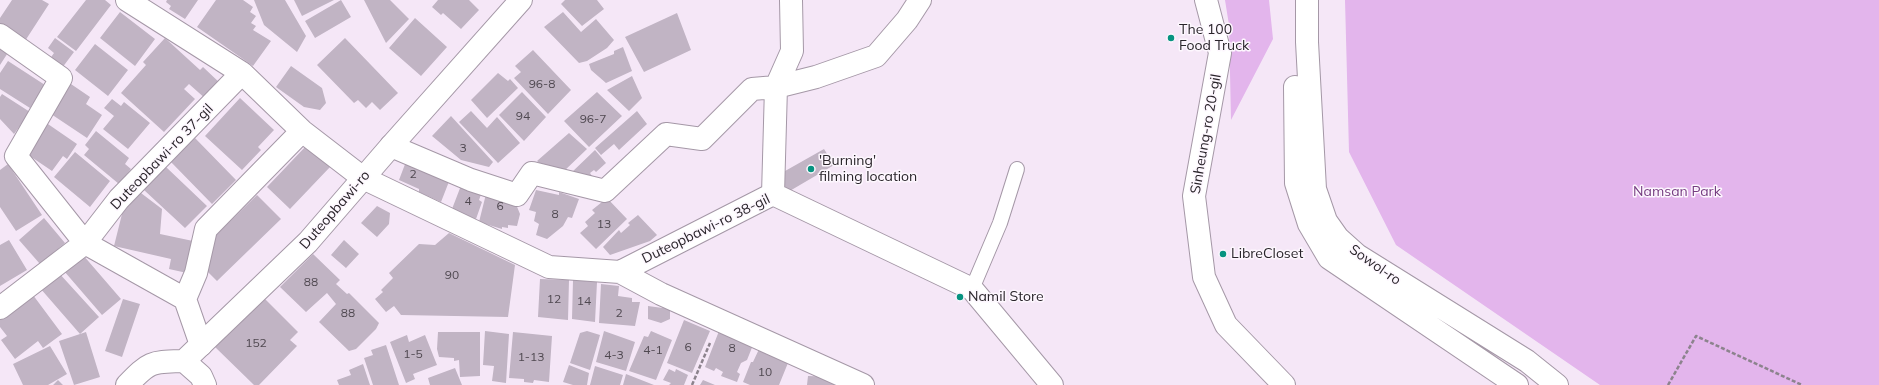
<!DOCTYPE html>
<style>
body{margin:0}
canvas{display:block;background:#f5e7f7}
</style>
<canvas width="1879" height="385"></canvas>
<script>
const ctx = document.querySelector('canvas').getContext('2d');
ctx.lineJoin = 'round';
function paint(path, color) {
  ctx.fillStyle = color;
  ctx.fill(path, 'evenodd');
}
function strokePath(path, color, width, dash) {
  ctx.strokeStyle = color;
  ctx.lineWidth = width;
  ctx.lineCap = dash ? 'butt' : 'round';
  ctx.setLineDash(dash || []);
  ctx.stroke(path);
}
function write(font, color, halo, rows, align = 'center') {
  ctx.font = font + ' Mulish,sans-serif';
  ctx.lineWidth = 3;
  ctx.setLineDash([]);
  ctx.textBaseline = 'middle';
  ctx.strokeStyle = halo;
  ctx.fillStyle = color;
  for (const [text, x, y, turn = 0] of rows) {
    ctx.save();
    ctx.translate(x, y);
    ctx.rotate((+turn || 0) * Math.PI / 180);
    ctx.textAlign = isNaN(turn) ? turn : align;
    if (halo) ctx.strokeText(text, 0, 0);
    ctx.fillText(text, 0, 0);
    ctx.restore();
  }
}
paint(new Path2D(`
 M1225,0H1269L1273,39L1231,120L1229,25Z
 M1345,0H1879V385H1600L1396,245L1349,152Z`), '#e3b5ec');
paint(new Path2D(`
 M12,0H42L49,4L25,41L0,25V18Z
 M86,0H105L111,5L76,51L57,37Z
 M167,0H198L185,19L169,9L171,6L166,2Z
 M216,0H243L253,7L250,12L256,16L251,23L256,26L253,30L271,41L253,66L197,27Z
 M254,0H285L306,36L297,52L264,25Z
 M294,0H334L302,16Z
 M341,0L351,17L315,38L305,21Z
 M364,0H390L409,19L386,43Z
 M438,0H469L479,10L461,29L443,13L441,15L432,7Z
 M565,0H597L604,9L582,26L561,4Z
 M120,12L155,39L135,66L100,38Z
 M563,12L581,32L596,19L614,40L607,48L587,61L579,63L544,27Z
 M677,13L691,50L644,72L625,37Z
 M415,18L447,47L421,76L389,48Z
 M55,38L74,52L62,68L49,60L54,53L48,48Z
 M165,38L200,70L203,67L221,84L207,100L189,84L184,89L195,99L164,132L121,93L146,65L143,62Z
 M345,38L398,93L380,110L372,102L366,108L358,100L354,103L317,65Z
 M0,41L11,48L0,65Z
 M95,44L128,70L108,96L75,70Z
 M623,47L632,71L606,83L591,70L589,64L614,54V51Z
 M533,50L571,90L548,114L514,78L521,72L515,66Z
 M8,61L45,85L30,108L0,89V73Z
 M291,66L322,88L326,103L320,110L304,107L276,87Z
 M498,73L508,81L510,79L518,88L487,118L471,100Z
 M632,76L642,98L629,111L607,90Z
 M68,82L90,97L86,104L102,115L87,138L48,112Z
 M522,92L546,117L524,141L499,115Z
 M597,92L622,116L589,147L564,121Z
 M2,94L30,112L14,134L0,119V97Z
 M240,98L274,130L258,147L261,150L242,170L205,136Z
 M112,99L121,106L124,102L150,123L128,149L103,129L114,116L104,108Z
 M471,111L487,128L497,117L520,143L498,163L459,122Z
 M637,111L647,124L619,150L614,144L601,155L595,148Z
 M451,116L493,162L489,167L461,160L432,136Z
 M45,122L77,144L67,159L63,156L52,171L24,152Z
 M96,131L129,158L125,164L131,169L119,184L84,155L89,149L85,145Z
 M569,133L587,149L561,174L546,169L537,161Z
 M195,138L236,180L212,204L170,161Z
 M307,145L330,167L290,209L267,187Z
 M824,149L834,165L788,192L778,175Z
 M595,150L606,163L596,172L594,170L590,173L592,176L577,181L571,173Z
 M75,152L110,181L90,207L54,177Z
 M407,159L450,179L441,202L419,192V189L399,180Z
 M8,164L42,215L16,231L0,207V170Z
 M166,167L207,206L185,228L144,190Z
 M462,183L483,189L479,200L482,202L476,219L452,209Z
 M137,190L162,209L160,234L193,241L187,273L169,269L171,259L114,246L124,206Z
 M487,190L513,197L520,214L517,226L508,225V228L502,227V229L479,222Z
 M536,190L559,195V192L579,199L572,218L568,217L563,226L547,239L536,235L539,224L534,221L536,212L529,210Z
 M257,195L281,219L217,281L204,268L214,237Z
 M607,198L627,219L596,249L580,233L588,226L585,222L595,213L592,210Z
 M377,206L390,213L389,224L377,237L361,223Z
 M638,215L657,235L650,241L610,255L603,247L619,230L621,233L630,225L628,223Z
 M44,218L65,243L40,264L19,240Z
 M449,233L515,265L508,317L401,315L394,306L386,312L375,299L383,292L381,290L393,278L389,273L419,244L435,245Z
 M9,240L27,270L0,286V245Z
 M344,240L359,254L346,268L331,255Z
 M313,254L340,280L336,284L347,294L349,293L379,323L376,329L356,349L349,351L319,322L336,304L327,293L306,312L280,287Z
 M83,255L121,299L102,315L64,271Z
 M58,272L99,317L80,334L40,288Z
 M540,279L569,280L568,320L538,317Z
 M573,280L597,282L595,322L572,319Z
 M601,284L619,286L618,296L632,298V302H640L635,326L599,323Z
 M33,295L62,334L43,348L38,341L15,359L1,340L7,336L0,327V320Z
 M264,298L298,332L290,340L297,346L259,385H254L215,347Z
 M123,299L140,304L122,357L105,351Z
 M648,306L670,309V319L661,323L648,319Z
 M684,320L710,331L692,373L667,363Z
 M485,331L509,334L506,383L492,381L494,366L483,365Z
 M587,331L600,335L590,370L570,363L580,333Z
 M604,331L635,342L626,371L596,362Z
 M651,331L672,340L656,380L629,371L644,336L648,337Z
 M719,331L753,345L747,360L741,363L737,372L740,374L737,382L721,376L723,372L716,368L714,371L705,367Z
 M86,332L100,377L74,385L59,341Z
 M438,332H480V376L460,377L459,360L454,361V358L439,357L437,349Z
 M513,332L552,336L549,382L534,380L533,383L524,382V379L509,378Z
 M407,335L409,342L425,335L437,365L413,374L415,379L406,383L390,342Z
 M386,345L399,385H373L364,358L373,355L371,350Z
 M50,346L67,374L48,385H23L13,364Z
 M760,347L790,358L779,385H750L743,382L751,362H753Z
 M363,364L370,385H339L337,380L351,375L349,370Z
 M569,365L589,373L587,385H573L563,382Z
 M595,366L623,375L620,385H590Z
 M455,368L462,385H430L428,378Z
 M669,369L675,372L676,369L688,375L684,385H669L671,383L663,380Z
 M626,374L654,385H623Z
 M808,376L836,377L835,385H807Z
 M58,380L63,385H53Z
 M703,380L715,385H700Z`), '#c1b4c4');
const service = new Path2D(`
 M972,289L1000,223L1017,169`);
const minor = new Path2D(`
 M127,0L242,73L302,131L363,178L549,267L620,272L773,194L972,289L1052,385
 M1206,0L1220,53L1194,196L1204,277L1226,325L1284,385
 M0,35L61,78L16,156L85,243L185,299L201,345
 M391,146L471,180L517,195L532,173L605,191L666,134L702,139L752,89L776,87L816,77L876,56L907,20L920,0
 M773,194L776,87L792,51L791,0
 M620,272L661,294L863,385
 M185,299L196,273L206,229L302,131
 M0,308L85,243L119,199L242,73`);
const secondary = new Path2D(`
 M1307,0V42L1315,189L1326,221L1338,238L1357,255L1527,361L1557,385
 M1295,87L1296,183L1309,224L1329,258L1517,385
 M184,361L201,376L205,385
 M127,385C150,361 151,362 184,361L308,242L391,146L521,0`);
strokePath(service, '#a598a7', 16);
strokePath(minor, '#a598a7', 24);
strokePath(secondary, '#a598a7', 24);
strokePath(new Path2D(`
 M692,385L710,343
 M1668,385L1696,336L1802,385`), '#8c838d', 2.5, [4, 2]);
strokePath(service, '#fff', 14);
strokePath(minor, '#fff', 22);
strokePath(secondary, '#fff', 22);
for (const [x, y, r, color] of [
 [1171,38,4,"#069380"],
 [811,169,4,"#069380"],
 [1223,254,4,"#069380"],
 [960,297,4,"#069380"]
]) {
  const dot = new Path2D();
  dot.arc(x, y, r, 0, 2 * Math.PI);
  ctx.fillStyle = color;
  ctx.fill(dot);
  strokePath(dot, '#fdf7fe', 1.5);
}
write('12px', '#4f4850', null, [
 ["96-8",542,84],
 ["94",523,116],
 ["96-7",593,119],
 ["3",463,148],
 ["2",413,174],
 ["4",468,201],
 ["6",500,206],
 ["8",555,214],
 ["13",604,224],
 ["90",452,275],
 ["88",311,282],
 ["12",554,299],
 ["14",584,301],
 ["88",348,313],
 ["2",619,313],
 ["152",256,343],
 ["6",688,347],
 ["8",732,348],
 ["4-1",653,350],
 ["1-5",413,354],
 ["4-3",614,355],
 ["1-13",531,357],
 ["10",765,372]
]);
write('14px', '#29242a', '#fdf7fe', [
 ["The 100",1179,30],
 ["Food Truck",1179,46],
 ["'Burning'",819,161],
 ["filming location",819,177],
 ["LibreCloset",1231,254],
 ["Namil Store",968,297]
], 'left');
write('14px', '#29242a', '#fdf7fe', [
 ["Sinheung-ro 20-gil",1206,134,-80],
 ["Duteopbawi-ro 37-gil",162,157,-46],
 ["Duteopbawi-ro",335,210,-49],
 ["Duteopbawi-ro 38-gil",706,229,-26],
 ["Sowol-ro",1375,265,35]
]);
write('14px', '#753c80', '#fdf7fe', [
 ["Namsan Park",1677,192]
]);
</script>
